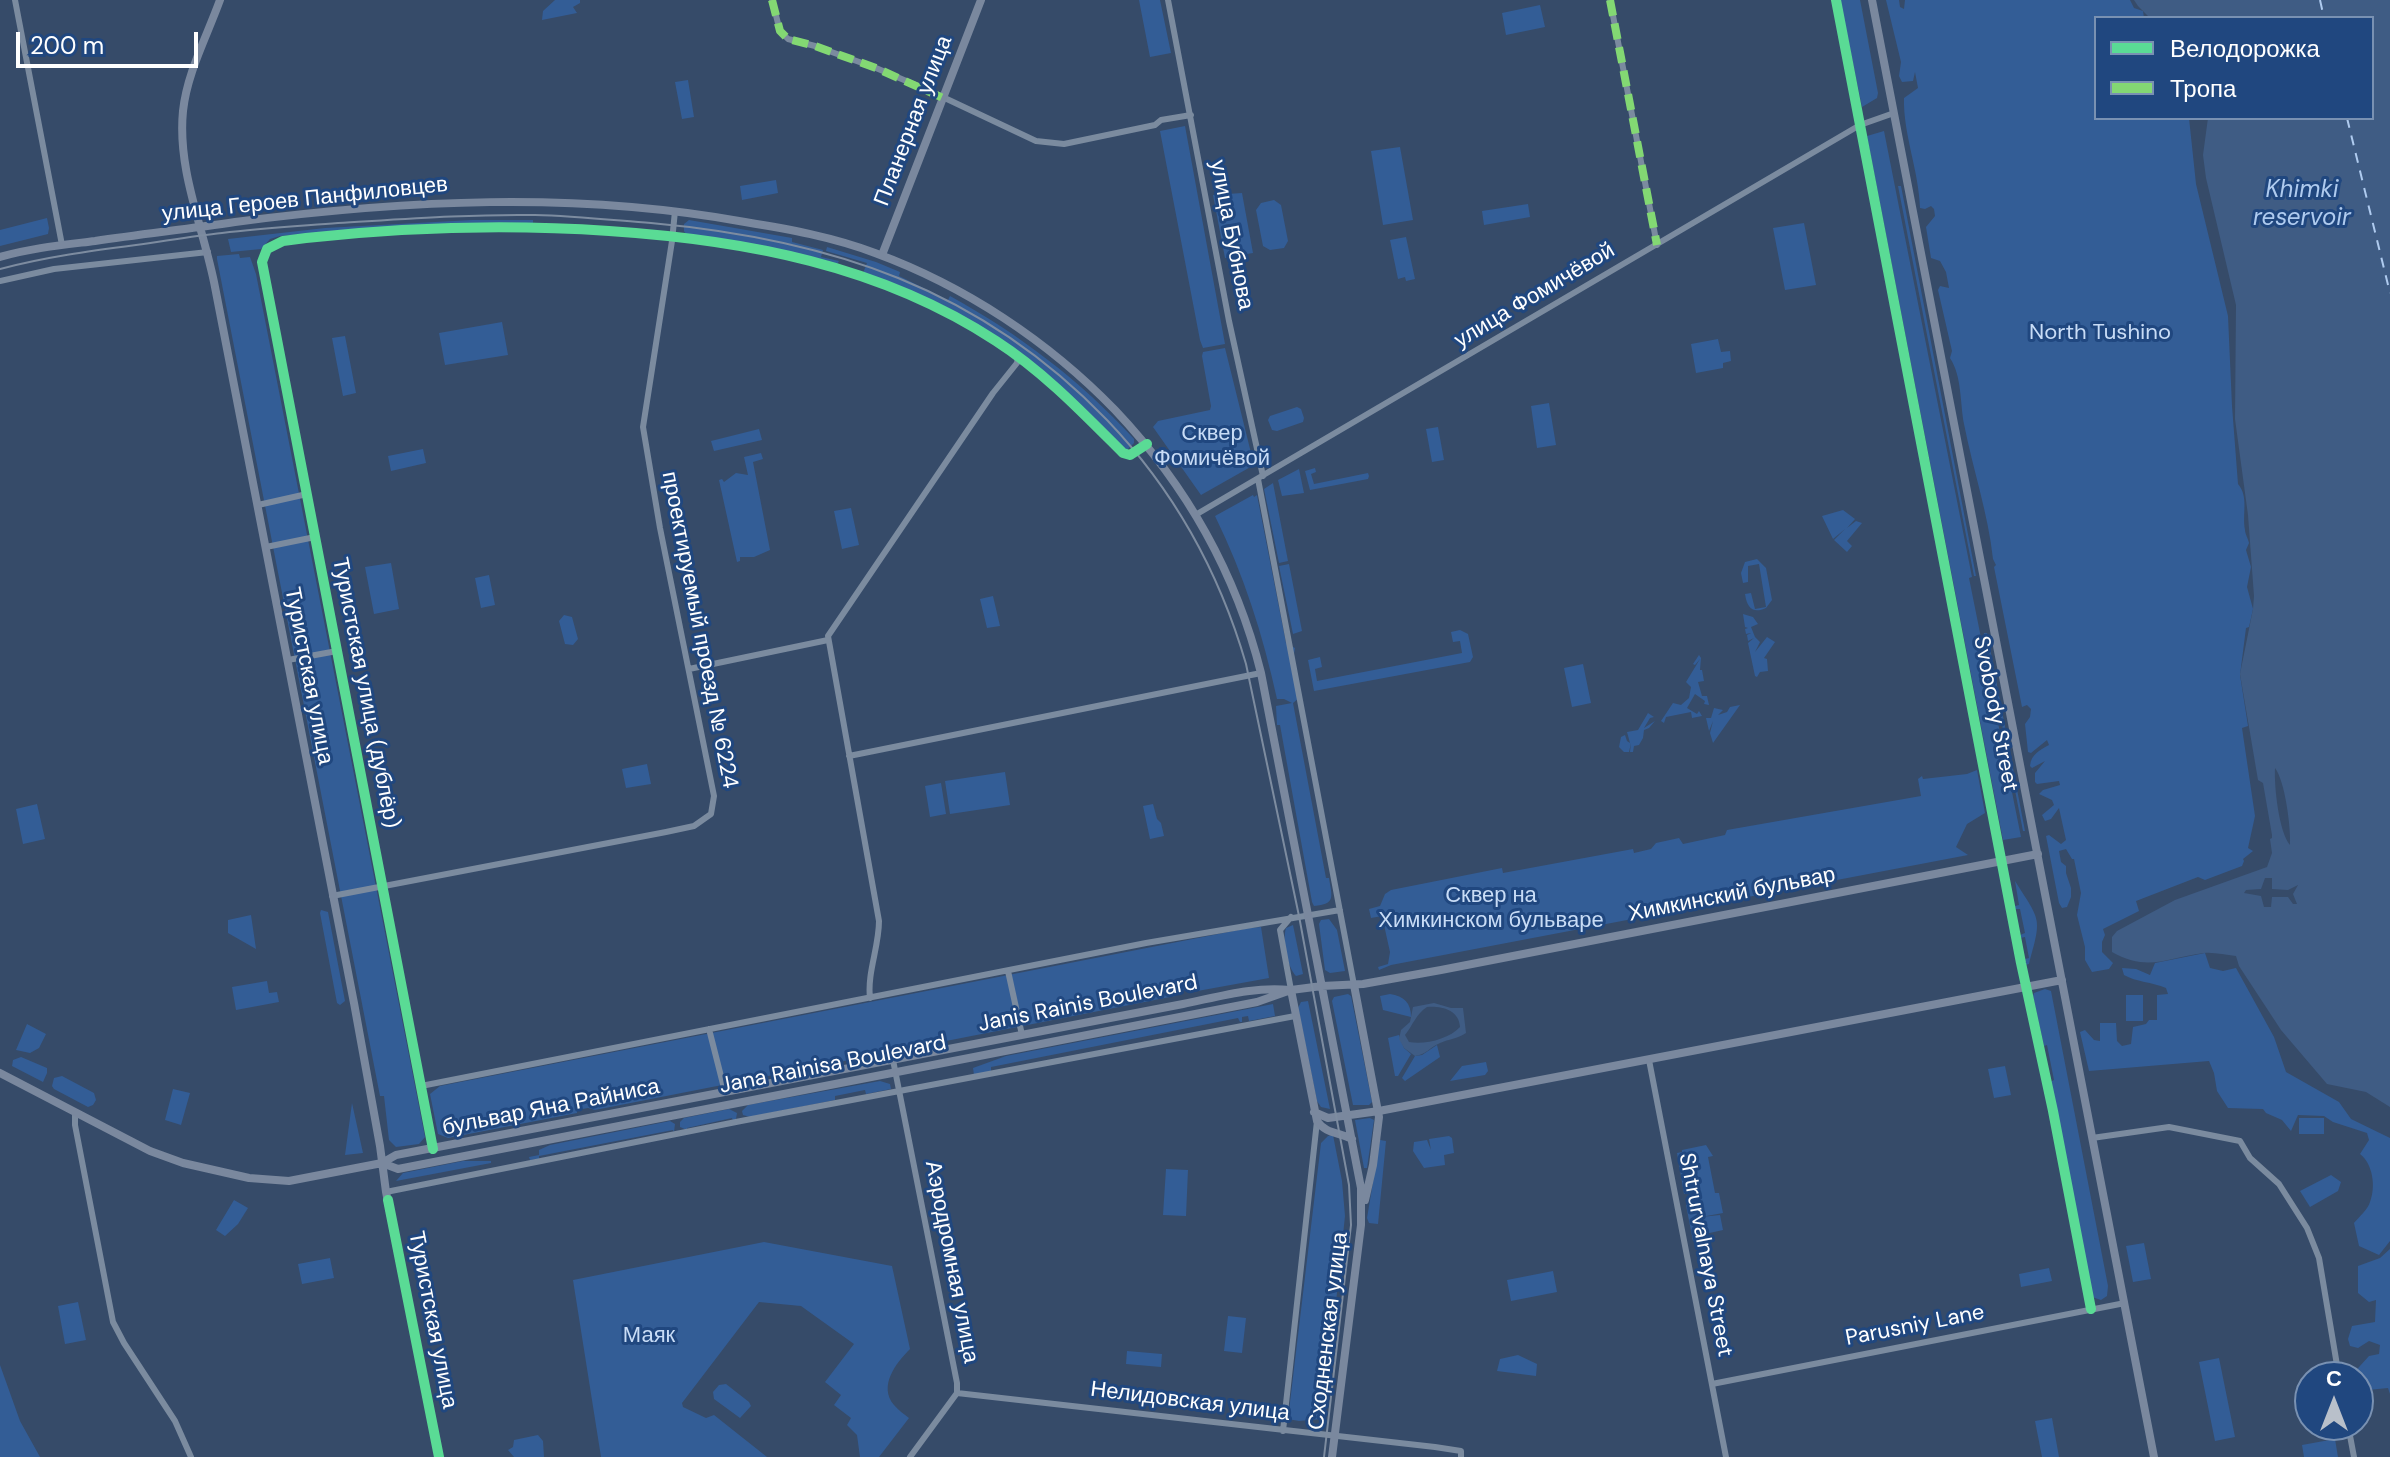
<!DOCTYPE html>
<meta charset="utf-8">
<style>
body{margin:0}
#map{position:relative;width:2390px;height:1457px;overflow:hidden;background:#364b69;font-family:"DM Sans",sans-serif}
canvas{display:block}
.legend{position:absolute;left:2094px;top:16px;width:280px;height:104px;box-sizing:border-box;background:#20477f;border:2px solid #7991b2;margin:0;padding:10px 14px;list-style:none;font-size:24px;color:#fff}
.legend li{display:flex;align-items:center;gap:16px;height:40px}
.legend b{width:40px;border:2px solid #7991b2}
.north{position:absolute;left:2294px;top:1361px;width:80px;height:80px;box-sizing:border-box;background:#20477f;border:2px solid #7991b2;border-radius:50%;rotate:0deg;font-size:22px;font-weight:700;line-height:32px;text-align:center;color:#fff}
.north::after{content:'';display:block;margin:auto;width:28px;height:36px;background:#b9c0ca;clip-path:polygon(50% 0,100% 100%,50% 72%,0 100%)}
.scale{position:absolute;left:16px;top:32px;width:182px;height:36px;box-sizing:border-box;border:4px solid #fff;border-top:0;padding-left:10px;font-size:24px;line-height:28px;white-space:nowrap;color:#fff;-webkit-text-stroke:6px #20477f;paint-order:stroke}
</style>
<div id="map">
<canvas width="2390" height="1457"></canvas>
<ul class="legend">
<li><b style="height:10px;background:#5adb95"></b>Велодорожка</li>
<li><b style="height:10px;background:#83d873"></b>Тропа</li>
</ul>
<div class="north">С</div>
<div class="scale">200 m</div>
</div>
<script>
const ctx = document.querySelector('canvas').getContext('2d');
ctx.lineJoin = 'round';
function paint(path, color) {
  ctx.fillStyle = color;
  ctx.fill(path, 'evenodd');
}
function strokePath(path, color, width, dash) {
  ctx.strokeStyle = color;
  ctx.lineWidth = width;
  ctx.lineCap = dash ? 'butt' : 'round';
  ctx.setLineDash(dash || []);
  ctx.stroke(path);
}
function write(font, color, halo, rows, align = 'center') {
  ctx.font = font + ' "DM Sans",sans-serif';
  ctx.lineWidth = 6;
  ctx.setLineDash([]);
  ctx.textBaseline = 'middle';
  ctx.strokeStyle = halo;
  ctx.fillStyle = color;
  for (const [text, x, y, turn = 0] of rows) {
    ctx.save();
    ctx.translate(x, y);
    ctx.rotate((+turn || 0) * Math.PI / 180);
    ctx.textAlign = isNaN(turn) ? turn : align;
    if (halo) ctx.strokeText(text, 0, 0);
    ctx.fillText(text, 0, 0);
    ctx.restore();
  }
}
paint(new Path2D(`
 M555,0H580V3L573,7L577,13L542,20L543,11Z
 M1139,0H1160L1171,53L1150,57Z
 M1840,0H1860L1878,93L1877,98L1862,107Z
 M1886,0H1899L1900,7L1904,9L1905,0H2130L2134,8L2143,11L2144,18H2096V118H2189L2196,184L2228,316L2232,406L2238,484C2249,497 2242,513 2245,530C2245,534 2248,538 2249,543L2246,550L2251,567L2247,587L2253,609L2249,627L2246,628L2240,675L2248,726L2242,728L2255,816L2248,848L2253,851L2243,859L2244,861L2242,866L2205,880L2198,877L2136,901L2139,911L2103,929L2105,935L2102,942V952L2113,963L2109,969L2092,972L2085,960V947L2077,915L2081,893L2074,859H2072L2066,849L2059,851L2061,862L2066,866V873L2071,888V897L2067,907L2062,908L2059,903L2046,836L2049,835L2061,844L2066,840L2059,808L2051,819L2045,821L2042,815L2054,805L2052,800L2039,794L2043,790L2060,785L2059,781L2037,784L2035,782V773L2045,761L2032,768L2030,766C2031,754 2040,750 2049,745L2047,740L2031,753L2028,752L2025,724L2030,717L2031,709L2027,705L2022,707L1994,567L1996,565L1993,559C1988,513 1973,470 1964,424C1960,403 1962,376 1950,358L1952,351L1938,290L1940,286L1949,288L1946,272L1940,261L1931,258L1926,227L1935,216L1934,209L1931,206L1925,209L1920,208C1919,171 1903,134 1904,98L1918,88L1915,72L1913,81L1902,82L1899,76L1901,62Z
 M1540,5L1545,27L1506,35L1502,13Z
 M688,80L694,117L682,119L675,82Z
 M1185,126L1225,344L1203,348L1200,340L1160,131Z
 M1884,131L1972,577L1969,578L2021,837L2003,840L1867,136Z
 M1400,147L1413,220L1383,225L1371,151Z
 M776,180L778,193L742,200L740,186Z
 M1898,186H1901L1976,576H1974Z
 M1242,193L1253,253L1235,256L1229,224L1225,225L1231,257L1225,258L1213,195Z
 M1274,200L1281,205L1288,241L1284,248L1270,250L1263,246L1256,210L1261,203Z
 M1528,204L1530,217L1484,225L1482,211Z
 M47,218L49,228L48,234L0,246V230Z
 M472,220H533V223L422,225L280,236L270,239L261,249L231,252L228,239L325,228Z
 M689,220L792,238V242L823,250L821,257L839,261L837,264L772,249L687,236L684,231V224Z
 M1804,223L1816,285L1785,290L1773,228Z
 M1406,237L1415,279L1406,281L1405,277L1398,279L1390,240Z
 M827,247L876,262L900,272L899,276L948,300L950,296C1019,334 1080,380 1134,439V443L1127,450L1121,446C1099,425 1078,402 1055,382C1000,333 931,300 863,273L867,263L826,251Z
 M239,254L240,258L250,257L256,274L425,1137L419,1144L396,1147L389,1140L384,1096H380L217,259V256Z
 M502,322L508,355L445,365L439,333Z
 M345,336L356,393L343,396L332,338Z
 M1718,339L1721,352L1730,351L1731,361L1723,363V368L1696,373L1691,344Z
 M1225,348L1254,465L1201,495L1153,427L1158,421L1210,410L1211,406L1202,356L1203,352Z
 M1549,403L1556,445L1537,448L1531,406Z
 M1297,407L1301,409L1304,418L1303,422L1277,431L1272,430L1268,420L1270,416Z
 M1438,427L1444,460L1432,462L1426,429Z
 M759,429L762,440L714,451L711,441Z
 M423,449L426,463L391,471L388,456Z
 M761,453L763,459L753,462L770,550L754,557H740V561L737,562L719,480L722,479L724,482L736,473L748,475L744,457Z
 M1315,468L1316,472L1311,474L1314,484L1368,473L1369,476L1368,479L1310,490L1305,471Z
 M1299,469L1304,493L1282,496L1278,480Z
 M1273,483L1288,561L1279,563L1264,489Z
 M1253,495L1254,497L1257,495L1286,643L1295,648L1294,654L1299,698L1293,703L1326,878H1329C1332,897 1336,904 1314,906L1312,902L1280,725H1277L1276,706L1292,703L1284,699H1277C1263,635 1244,575 1215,516Z
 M851,508L859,545L842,549L834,511Z
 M1843,510L1855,519L1847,528L1856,521L1862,523L1847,541L1852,546L1847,552L1834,540L1845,529L1833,539L1822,516Z
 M1757,559L1766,568L1772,600L1766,608C1753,614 1747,608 1745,594L1751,593L1755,609L1766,607L1759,564L1748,566V582L1743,583L1741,573L1745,562Z
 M391,563L399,609L374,614L365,567Z
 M1289,564L1302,631L1293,634L1279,566Z
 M489,575L495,605L481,608L475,578Z
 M993,596L1000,626L987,628L980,599Z
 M1743,614L1753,617L1758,624L1751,627L1755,637L1760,642L1755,652L1767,637L1775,642L1764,658L1767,659L1768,671L1760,672L1757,677L1755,676L1748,643L1754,638L1748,641L1747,635L1751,633L1746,634L1745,629L1748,628L1745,627Z
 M564,615L572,617L578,639L573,645L565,644L559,621Z
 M1460,630L1468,634L1473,657L1470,662L1314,691L1308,660L1320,657L1322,667L1315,669L1317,681L1462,653L1460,641L1453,642L1451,632Z
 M1984,633H1987L2025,831H2023Z
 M1699,655L1701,658L1700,670H1702L1704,681L1698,682L1702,696H1707L1709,705L1704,704L1705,701L1695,694L1687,708L1697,714L1699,711L1702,716L1692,718L1691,712L1666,717L1664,723L1661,721L1673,703L1681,705L1689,698L1691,687L1686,682L1700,659L1695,665L1693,664Z
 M1583,664L1591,703L1572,707L1564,668Z
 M1740,705L1713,743L1710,733L1713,721L1709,731L1706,718H1711L1714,708L1723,710L1718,715L1727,712L1730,707Z
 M1648,713L1654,717L1650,718L1644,728L1655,721L1649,728L1644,730L1643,738L1639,745L1634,746L1633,752H1630L1631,743L1629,752H1624L1619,747L1621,737L1625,735L1627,741L1630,743L1627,732L1638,730Z
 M647,764L651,784L626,788L622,769Z
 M1977,770L1985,813L1967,824L1956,847L1968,855L1391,965L1379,970L1378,967L1388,964L1390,952L1382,916L1371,918L1369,909L1380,906L1385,894L1391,890L1502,868L1503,873L1633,849L1634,853L1651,849L1656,843L1679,838L1683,844L1725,835L1727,830L1921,796L1918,779L1922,776L1923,779L1967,774Z
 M1005,772L1010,805L950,814L945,781Z
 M941,783L946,814L930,817L925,786Z
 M37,804L45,839L23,844L16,809Z
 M1153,804L1157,819L1161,823L1164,836L1150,839L1143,806Z
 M2015,881C2041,922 2042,917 2029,964L2025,965V959L2029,958L2025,937L2020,938V935L2025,933L2020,909H2015V906L2019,905Z
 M321,910L328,912L345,1001L340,1005L337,1003L320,913Z
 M251,915L256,949L228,933V920Z
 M1329,919L1337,930L1345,971L1330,973L1325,970L1319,924L1321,920Z
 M1293,925L1303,974L1296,976C1287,966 1282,941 1286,928Z
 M1261,927L1269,978L1192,992L1191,989L1175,992V996L595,1110L588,1108L577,1110V1113L448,1138L438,1134L430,1094L440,1086L1249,928Z
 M2205,953L2210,968L2223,971L2236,968L2274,1037L2286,1072L2339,1102L2351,1119L2390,1138V1241L2379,1255L2359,1246L2354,1223C2359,1217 2368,1209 2370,1202C2376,1187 2373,1164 2360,1154L2369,1140L2367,1133L2333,1122L2324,1116L2298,1115L2291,1131L2282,1120L2266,1113L2263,1109L2228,1108L2217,1091L2214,1073L2209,1061L2089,1071L2080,1032L2085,1030L2094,1040L2100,1041V1023H2116L2117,1041L2122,1046L2131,1044L2133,1027L2146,1024L2149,1020H2157V995L2168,994L2166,988C2152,982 2136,982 2124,975L2122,968L2136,969L2150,975L2155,963Z
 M267,981L269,993L277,992L279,1002L236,1010L232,987Z
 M2045,989L2051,991L2108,1286L2107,1296L2101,1300L2092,1297L2050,1082L2054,1080L2047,1045L2044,1046L2033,996L2034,993Z
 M1348,994L1351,996L1372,1102L1369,1105H1353L1332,1001L1334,997Z
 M1390,994C1404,996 1411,1003 1411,1017L1383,1010L1380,996Z
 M2126,995H2143V1021H2126Z
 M1308,1001L1330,1109L1321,1107L1317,1101L1298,1008L1301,1002Z
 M1273,1004L1275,1016L1249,1021L1248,1016L1242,1017V1022H1240L1238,1018L991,1067V1071L974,1075L973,1068L1006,1056Z
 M27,1024L46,1034L39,1048L30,1053L16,1050Z
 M1399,1035L1404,1048L1411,1054L1398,1076H1395L1388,1038Z
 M1437,1045L1440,1057L1405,1081L1402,1078L1415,1056L1422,1055Z
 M21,1057L47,1068V1073L43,1082L12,1066L13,1060Z
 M1486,1062L1488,1071L1485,1075L1450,1081L1462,1066Z
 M2005,1066L2011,1095L1994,1098L1988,1069Z
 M62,1076L94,1093L96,1100L93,1105L88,1107L54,1089L52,1086L54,1078Z
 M880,1081L890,1084L891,1089L866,1094L865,1090L835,1096V1100L750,1117L743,1115L742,1111L748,1105Z
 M173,1089L190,1093L181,1125L165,1120Z
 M352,1103L363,1153L345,1155Z
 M729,1109L737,1113L736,1119L733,1121L732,1118L687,1128V1130L680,1127V1122L684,1118Z
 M1370,1118L1374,1120L1367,1168H1364L1355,1120Z
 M2299,1118H2324V1134H2299Z
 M670,1121L675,1124L674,1132L673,1130L539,1156V1159L530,1160L529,1157L539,1155V1150L550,1145Z
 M1333,1135L1342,1181L1345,1216L1327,1388H1325L1321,1419L1299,1421L1288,1419L1321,1143L1328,1136Z
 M1449,1136L1452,1138L1454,1153L1444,1155L1445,1165L1424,1168L1413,1151L1414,1142L1427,1140L1431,1150L1429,1139Z
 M1380,1140L1386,1141L1378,1224L1369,1223L1367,1218Z
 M1706,1145L1713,1156L1708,1157L1715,1193H1719L1723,1213L1701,1217L1720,1215L1723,1230L1696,1236L1697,1241H1693L1686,1205L1695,1203L1697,1215L1701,1214L1694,1172H1690L1693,1193L1684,1194L1677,1153L1682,1152V1150Z
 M463,1161H491V1163L396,1181L403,1173Z
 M1166,1169L1188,1170L1186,1216L1163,1215Z
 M2331,1175L2341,1182L2338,1191L2310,1207L2300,1191Z
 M234,1200L248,1208L238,1224L225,1236L216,1230Z
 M764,1242L892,1266L910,1349C896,1363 878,1386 894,1405C898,1410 904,1414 909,1418L879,1457H860L857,1435L847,1425L851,1418L834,1405L841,1395L825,1382L854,1344L801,1306L759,1302L682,1403L683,1407L706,1418L714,1415L767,1457H601L573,1280Z
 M2144,1243L2151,1279L2133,1282L2126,1246Z
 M2390,1249V1394L2388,1388L2368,1390L2364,1384L2358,1385V1377H2350L2369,1356L2379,1354L2380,1345L2369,1341L2358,1348L2350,1346L2348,1339L2352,1326L2375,1322L2376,1300L2369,1302L2358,1293V1266L2380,1258Z
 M330,1258L334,1278L302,1284L298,1264Z
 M2049,1268L2052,1281L2021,1287L2019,1274Z
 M1553,1271L1557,1292L1511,1301L1507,1280Z
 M78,1302L86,1340L65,1344L58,1306Z
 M1228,1316L1246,1318L1242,1353L1224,1351Z
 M1127,1351L1162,1354L1161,1367L1126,1364Z
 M1518,1355L1537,1364L1536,1376L1497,1371L1500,1359Z
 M2219,1358L2235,1437L2215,1441L2199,1362Z
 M0,1365L20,1421L40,1457H0Z
 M726,1384L749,1402L751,1406L740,1418L714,1399L713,1392L719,1385Z
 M2052,1418L2059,1457H2042L2035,1421Z
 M538,1435L543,1441L544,1457H514L508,1450L513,1447L514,1440Z
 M2335,1439L2338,1457H2304L2302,1445Z`), '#335d96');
paint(new Path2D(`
 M2134,0H2390V1107L2366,1092L2327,1084L2281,1030L2239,966L2236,956C2225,955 2214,952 2204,953C2166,958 2148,972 2112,952V937L2117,931L2175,900L2267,867L2272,853L2270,839L2272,838V835L2263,783L2258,780L2240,674L2253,609L2254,596L2248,515L2235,419L2236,305L2206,178L2203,155L2208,118H2372V18H2150L2138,6ZM2275,768C2285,781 2291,827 2290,845C2279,832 2274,787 2275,768ZM2265,878H2272V889L2288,890L2298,885L2293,894L2297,904H2293L2288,897H2272L2271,907H2264L2261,896L2244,893L2246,890L2261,889Z
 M1434,1003L1451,1008H1463L1466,1033C1457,1039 1449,1039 1440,1043C1430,1047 1426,1055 1415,1056L1404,1048L1399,1039L1401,1030L1410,1022L1413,1007ZM1427,1007C1442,1006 1459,1010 1460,1027C1449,1039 1425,1045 1409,1042L1405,1035C1413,1025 1416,1014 1427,1007Z`), '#3f5c84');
strokePath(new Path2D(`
 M2320,0L2324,18
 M2347,118L2390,293`), '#afcbef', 2, [10, 8]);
strokePath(new Path2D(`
 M15,0L62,245
 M772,0L780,31L788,39L815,46L876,68L932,92L1036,141L1064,144L1155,125L1161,120L1191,115
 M1168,0L1229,321L1263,476
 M1610,0L1657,245
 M1836,0L2021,963L2053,1111L2091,1309
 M0,281L54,269L208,252
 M1258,479L1354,985
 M258,505L307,494
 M1197,514L1860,125L1894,113
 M266,547L315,537
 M288,660L337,651
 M689,669L828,640
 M849,756L1261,673
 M332,896L666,832L694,826L711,814L714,796L660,528L643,427L672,241L675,211
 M1008,971L1022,1035
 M1291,990L1280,930L1291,917
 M870,998C867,973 879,947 879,921L828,636L993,393L1017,363L1018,357
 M709,1029L725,1092
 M893,1060L957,1383V1393L910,1457
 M1649,1060L1726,1457
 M421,1086L1146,943L1340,910
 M75,1112V1125L113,1322L124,1343L175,1421L191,1457
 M2092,1138L2169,1127L2240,1141L2250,1158L2279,1184L2307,1228L2319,1258L2339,1377
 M433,1149L274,324L262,262L267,249L283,241L306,238C407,227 507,224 609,231C745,240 880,265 996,341C1044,372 1083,413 1123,453L1130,455L1147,444
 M386,1192L741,1121L1295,1016
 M1712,1384L2125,1303
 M957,1393L1435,1447L1461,1451V1457
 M2348,1425L2354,1457
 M1283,1431L1317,1121`), '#7b8b9f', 6);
strokePath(new Path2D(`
 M220,0C207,36 187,73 183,111C177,171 204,229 215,287L354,1003L380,1146L386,1192L439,1457
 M1872,0L2154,1457
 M882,255L981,0
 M0,257C31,248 63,245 95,241C142,234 188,229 235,222C404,200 576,191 745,222C788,229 833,237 875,253C965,286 1048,341 1115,410C1186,485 1236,573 1261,673L1361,1188V1225L1332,1457
 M1354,985L1379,1117L1373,1165L1365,1200
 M1291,990L1317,1121C1326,1134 1339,1132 1352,1139
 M0,1073L150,1151L183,1163L249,1178L289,1181L382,1163L396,1155L1183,1004C1218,997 1254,986 1290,990
 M1314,1112L1328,1118L1379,1111L2062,980
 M382,1163L398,1169L1257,1002L1291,990L1322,986L1363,984L1441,970L2038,854`), '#7a889e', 8);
strokePath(new Path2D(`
 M0,269C45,257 90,251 136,245C165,241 194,236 222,233C261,228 300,226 338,223C404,219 469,214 535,215C574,216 612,220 651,223C829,239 980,288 1107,420C1174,490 1219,571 1246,664L1299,916L1349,1185L1351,1225L1324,1457`), '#7d8ca0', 2);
strokePath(new Path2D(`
 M772,0L780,31L788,39L815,46L876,68L943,98
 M1610,0L1657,245`), '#83d873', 8, [16, 8]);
strokePath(new Path2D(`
 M1836,0L2021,963L2053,1111L2091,1309
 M433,1149L274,324L262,262L267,249L283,241L306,238C407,227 507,224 609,231C745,240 880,265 996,341C1044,372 1083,413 1123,453L1130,455L1147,444
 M388,1200L439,1457`), '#5adb95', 10);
write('22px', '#fff', '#20477f', [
 ["Планерная улица",914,121,-69],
 ["улица Героев Панфиловцев",305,200,-6],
 ["улица Бубнова",1231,235,79],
 ["улица Фомичёвой",1535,296,-31],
 ["проектируемый проезд № 6224",699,630,79],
 ["Туристская улица",308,676,79],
 ["Туристская улица (дублёр)",365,693,79],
 ["Svobody Street",1995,714,79],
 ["Химкинский бульвар",1732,895,-11],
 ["Janis Rainis Boulevard",1088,1004,-11],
 ["Jana Rainisa Boulevard",833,1065,-11],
 ["бульвар Яна Райниса",551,1108,-11],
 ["Shtrurvalnaya Street",1705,1255,79],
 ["Аэродромная улица",951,1262,79],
 ["Туристская улица",432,1320,79],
 ["Parusniy Lane",1915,1326,-11],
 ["Сходненская улица",1329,1331,-83],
 ["Нелидовская улица",1190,1402,7]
]);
write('22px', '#c8dcf6', '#20477f', [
 ["North Tushino",2100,333],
 ["Сквер",1212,434],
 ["Фомичёвой",1212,459],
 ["Сквер на",1491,896],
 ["Химкинском бульваре",1491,921],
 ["Маяк",649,1336]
]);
write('italic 24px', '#afcbef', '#20477f', [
 ["Khimki",2302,191],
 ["reservoir",2302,219]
]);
</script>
